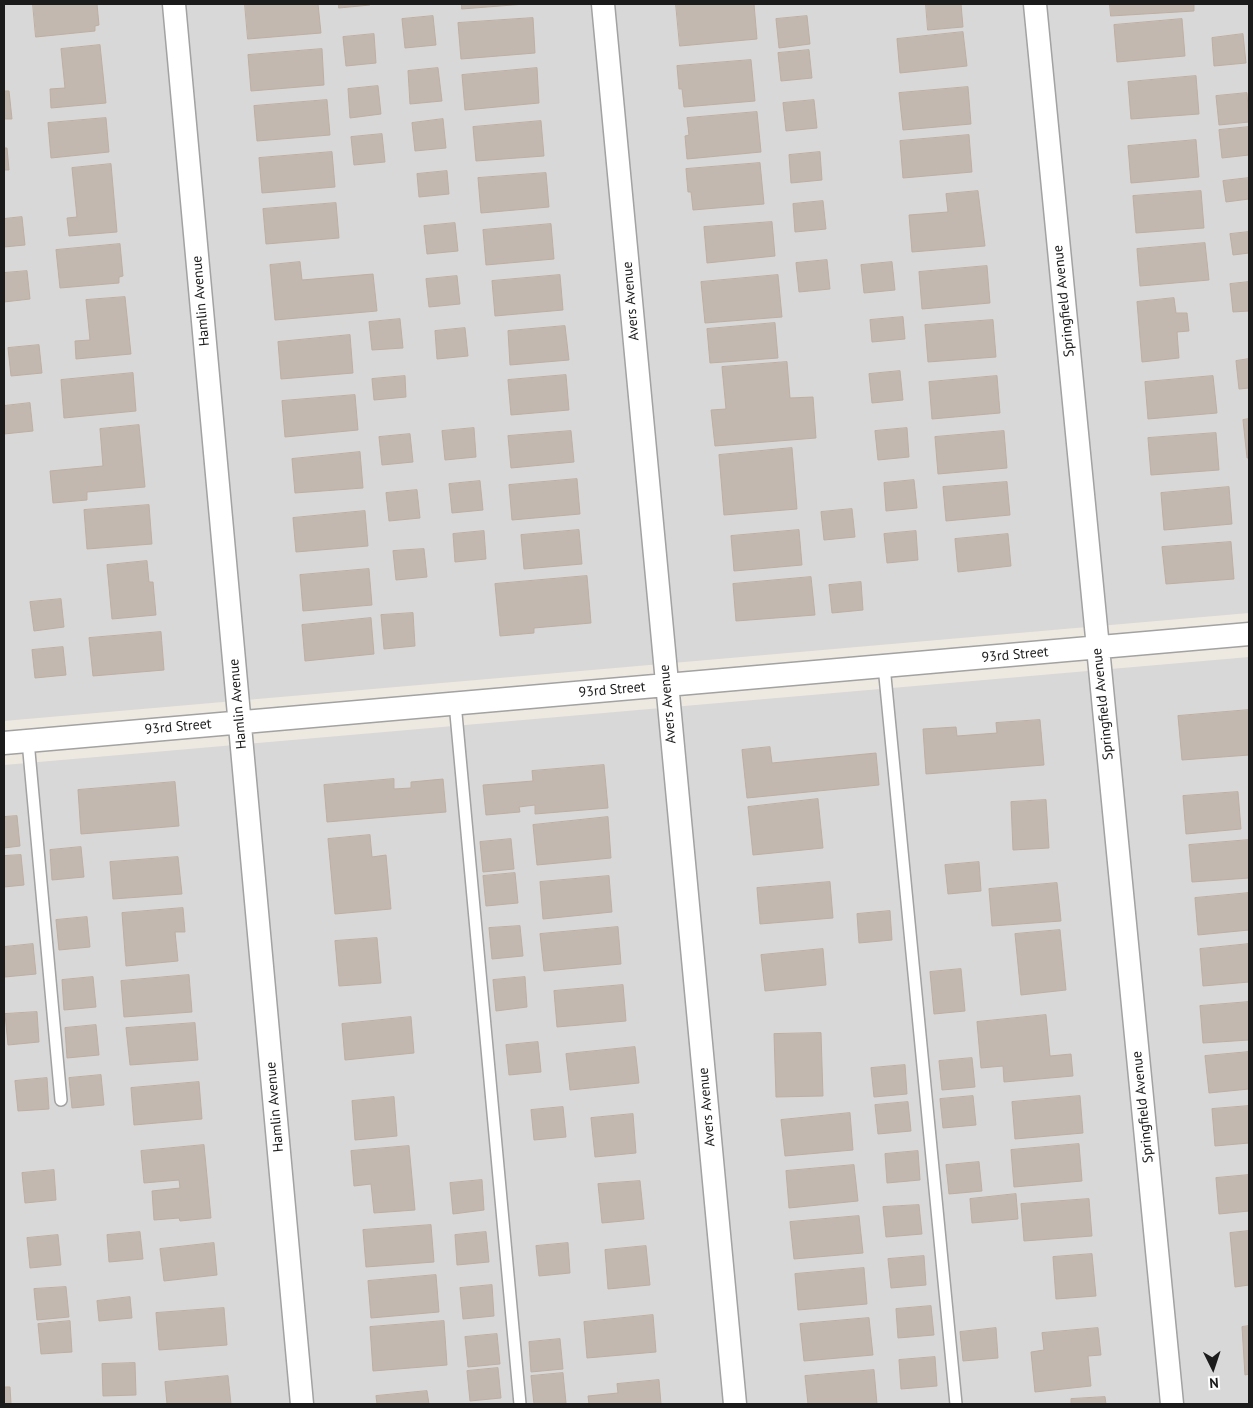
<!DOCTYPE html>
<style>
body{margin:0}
#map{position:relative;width:1253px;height:1408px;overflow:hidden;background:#ede9e0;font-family:"PT Sans",sans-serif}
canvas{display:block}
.frame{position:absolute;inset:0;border:5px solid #1b1b1b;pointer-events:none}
.north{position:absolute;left:1188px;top:1343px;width:50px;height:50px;-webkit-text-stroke:4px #fff;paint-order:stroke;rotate:176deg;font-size:14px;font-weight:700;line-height:20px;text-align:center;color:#1b1b1b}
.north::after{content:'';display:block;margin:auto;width:18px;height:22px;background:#1b1b1b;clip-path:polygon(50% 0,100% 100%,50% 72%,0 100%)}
</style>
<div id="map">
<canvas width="1253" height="1408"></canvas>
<div class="frame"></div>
<div class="north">N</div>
</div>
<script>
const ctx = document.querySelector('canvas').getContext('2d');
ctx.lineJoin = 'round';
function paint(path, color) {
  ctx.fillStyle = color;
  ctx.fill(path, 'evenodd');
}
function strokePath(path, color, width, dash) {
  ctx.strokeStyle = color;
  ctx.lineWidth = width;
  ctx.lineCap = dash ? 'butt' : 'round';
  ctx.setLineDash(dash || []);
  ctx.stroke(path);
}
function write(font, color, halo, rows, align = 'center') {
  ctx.font = font + ' "PT Sans",sans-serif';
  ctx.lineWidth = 4.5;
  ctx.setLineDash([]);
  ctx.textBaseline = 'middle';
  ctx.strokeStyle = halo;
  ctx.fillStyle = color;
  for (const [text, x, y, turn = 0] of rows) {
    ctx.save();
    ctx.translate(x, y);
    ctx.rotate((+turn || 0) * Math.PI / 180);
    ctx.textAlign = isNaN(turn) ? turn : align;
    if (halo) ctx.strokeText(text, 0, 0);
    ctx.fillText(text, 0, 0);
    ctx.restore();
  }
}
paint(new Path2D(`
 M4,4H1249V613L4,721Z
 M1249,657V1404H4V765Z`), '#d9d8d8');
const building = new Path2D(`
 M33,4H97L99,25L95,26V31L36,37Z
 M245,4H318L321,33L248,39Z
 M339,4H370V5L339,8Z
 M462,4H525L462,9Z
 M676,4H754L757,39L680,46Z
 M926,4H961L963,27L928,30Z
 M1110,4H1194V11L1111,16Z
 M433,16L436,45L405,48L402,19Z
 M807,16L810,44L779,48L776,19Z
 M533,18L535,53L461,59L458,23Z
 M1182,19L1185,56L1117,62L1114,25Z
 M963,32L967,66L900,73L897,39Z
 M374,34L376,63L346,66L343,37Z
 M1243,34L1246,63L1214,66L1212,38Z
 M100,45L106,103L51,108L50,89L65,88L61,49Z
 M322,49L324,85L251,91L248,55Z
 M809,50L812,78L781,81L778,53Z
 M751,60L755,101L684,107L682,89H679L677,66Z
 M438,68L442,101L410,104L408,71Z
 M537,68L539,103L465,110L462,75Z
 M1196,76L1199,114L1131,119L1128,82Z
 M378,86L381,114L350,118L348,89Z
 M968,87L971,124L903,130L899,93Z
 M4,91H9L12,119H4Z
 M1247,93L1249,122L1219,125L1216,96Z
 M327,100L330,135L257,141L254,106Z
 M814,100L817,128L786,131L783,103Z
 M757,112L761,152L687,159L685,136L689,135L687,118Z
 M106,118L109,152L51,158L48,123Z
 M443,119L446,148L415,151L412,123Z
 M541,121L544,156L476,161L473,127Z
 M1249,127V155L1222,158L1219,130Z
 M382,134L385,162L354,165L351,137Z
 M969,135L972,172L903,178L900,141Z
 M1196,140L1199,177L1131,183L1128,146Z
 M4,148H7L9,170H4Z
 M332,152L335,187L262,193L259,158Z
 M820,152L822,180L791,183L789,155Z
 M760,163L764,204L693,210L691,192H688L686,169Z
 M111,164L117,232L69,236L67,218L77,217L72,168Z
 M447,171L449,194L419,197L417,174Z
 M546,173L549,207L481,213L478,178Z
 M1249,178V199L1226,202L1223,181Z
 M978,191L985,246L912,252L909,215L948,212L946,194Z
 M1201,191L1204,228L1136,233L1133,196Z
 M823,201L826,229L795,232L793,204Z
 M336,203L339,238L266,244L263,209Z
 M22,217L25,245L4,247V219Z
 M772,222L775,256L707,263L704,227Z
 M455,223L458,251L427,254L424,226Z
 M551,224L554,259L486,265L483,230Z
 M1249,232V253L1233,255L1230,234Z
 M1205,243L1209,280L1140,286L1137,249Z
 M120,244L123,276L119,277V283L60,288L56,250Z
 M827,260L830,289L799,292L796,263Z
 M300,262L302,280L373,274L377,311L275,320L270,265Z
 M892,262L895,290L864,293L861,265Z
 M987,266L990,303L922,309L919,272Z
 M27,271L30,299L4,302V273Z
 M560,275L563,310L495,316L492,281Z
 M778,275L782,317L705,323L701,282Z
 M457,276L460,304L429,307L426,279Z
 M1249,282V311L1233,312L1230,284Z
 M125,297L131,354L76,359L75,341L90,340L86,300Z
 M1174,298L1176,313H1187L1189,331L1177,332L1179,358L1142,362L1137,302Z
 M903,317L905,339L872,342L870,320Z
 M400,319L403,348L372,350L369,322Z
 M993,320L996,357L928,362L925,325Z
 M775,323L778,358L710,363L707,329Z
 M565,326L569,360L510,365L508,331Z
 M465,328L468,356L437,359L435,331Z
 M350,335L353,373L281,379L278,342Z
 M39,345L42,373L11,376L8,348Z
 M1249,359V388L1239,389L1236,361Z
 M787,362L790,398L813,397L816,438L715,446L711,410L726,409L722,367Z
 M900,371L903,400L872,403L869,374Z
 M133,373L136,411L64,418L61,380Z
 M566,375L569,410L511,415L508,380Z
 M405,376L406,397L374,400L372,379Z
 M997,376L1000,413L932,419L929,382Z
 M1213,376L1217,413L1148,419L1145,382Z
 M355,395L358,430L285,437L282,401Z
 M30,403L33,431L4,434V406Z
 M1249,419V458H1247L1243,420Z
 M139,425L145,487L87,492V500L53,503L50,471L103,466L100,429Z
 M474,428L476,457L445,460L442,431Z
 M907,428L909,457L878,460L875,431Z
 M571,431L574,462L511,468L508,436Z
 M1004,431L1007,468L938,474L935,437Z
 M1216,433L1219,470L1151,475L1148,438Z
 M410,434L413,462L382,465L379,437Z
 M792,448L797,509L724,515L719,455Z
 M360,452L363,488L295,493L292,459Z
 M577,479L580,514L512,520L509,485Z
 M914,480L917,508L886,511L884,483Z
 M480,481L483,510L452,513L449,484Z
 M1007,482L1010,515L946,521L943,487Z
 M1229,487L1232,524L1164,530L1161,493Z
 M417,490L420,518L389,521L386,493Z
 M149,505L152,544L87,549L84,510Z
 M852,509L855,537L824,540L821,512Z
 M365,511L368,546L296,552L293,518Z
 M579,530L582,564L524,569L521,535Z
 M799,530L802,565L734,571L731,536Z
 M484,531L486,559L455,562L453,534Z
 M916,531L918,560L887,563L884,534Z
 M1008,534L1011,566L958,572L955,539Z
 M1231,542L1234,579L1166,584L1162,547Z
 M424,549L427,577L396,580L393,551Z
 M147,561L149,582H153L156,615L112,619L107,565Z
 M369,569L372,605L303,611L300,575Z
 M587,576L591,623L534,628V633L500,636L495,584Z
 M811,577L815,615L736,621L733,584Z
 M861,582L863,610L832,613L829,585Z
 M61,599L64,627L34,631L30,602Z
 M413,613L415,646L384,649L381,615Z
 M371,618L374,654L305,661L302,625Z
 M161,632L164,670L93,676L89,638Z
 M63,647L66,675L35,678L32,650Z
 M1249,710V755L1182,760L1178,716Z
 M1040,720L1044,765L926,774L923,729L956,727L957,736L997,733L996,723Z
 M770,747L772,763L876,753L879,785L747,798L742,750Z
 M604,765L608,808L535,814V805L519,807L520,812L486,815L483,785L533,781L532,771Z
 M394,779V789L411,788V782L443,779L446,812L327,822L324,785Z
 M175,782L179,826L81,834L78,790Z
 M1238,792L1241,829L1186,834L1183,796Z
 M818,799L823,848L753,855L748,807Z
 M1046,800L1049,848L1013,850L1011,802Z
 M17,816L20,846L4,848V817Z
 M608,817L611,858L537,865L533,825Z
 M370,835L372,857L386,855L391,909L335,914L328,839Z
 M511,839L514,869L483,872L480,842Z
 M1249,840V878L1192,882L1189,845Z
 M81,847L84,877L52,880L50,850Z
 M21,855L24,885L4,887V856Z
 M178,857L182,894L113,899L110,862Z
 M979,862L981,891L948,894L945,865Z
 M515,873L518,903L486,906L483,876Z
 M609,876L612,912L543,919L540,882Z
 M830,882L833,918L760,924L757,888Z
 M1057,883L1061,921L992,926L989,889Z
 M1249,893V930L1198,935L1195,898Z
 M183,908L185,932H175L178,961L126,966L122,913Z
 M890,911L892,940L859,943L857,914Z
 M87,917L90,947L59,950L56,920Z
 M520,926L523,956L492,959L489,928Z
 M618,927L621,964L544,971L540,934Z
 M1060,930L1066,990L1021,995L1015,934Z
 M377,938L381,983L339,986L335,941Z
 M33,944L36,974L5,977L4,947Z
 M1249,944V982L1203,986L1200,949Z
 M823,949L826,985L765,991L761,955Z
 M961,969L965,1011L934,1014L930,972Z
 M189,975L192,1012L124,1017L121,981Z
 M93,977L96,1007L64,1010L62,980Z
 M525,977L527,1007L496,1011L493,980Z
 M623,985L626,1021L557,1027L554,991Z
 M1249,1002V1040L1203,1043L1200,1006Z
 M37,1012L39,1042L8,1045L5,1014Z
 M1046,1015L1050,1056L1071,1054L1073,1076L1004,1082L1003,1066L981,1068L977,1022Z
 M411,1017L414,1053L345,1060L342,1024Z
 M195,1023L198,1060L130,1065L126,1028Z
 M96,1025L99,1055L67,1058L65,1028Z
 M821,1033L823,1096L776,1097L774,1034Z
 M538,1042L541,1072L509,1075L506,1045Z
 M635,1047L639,1083L570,1090L566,1054Z
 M1249,1052V1089L1209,1093L1205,1056Z
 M972,1058L975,1087L942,1090L939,1061Z
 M905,1065L907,1094L874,1097L871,1068Z
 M101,1075L104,1105L72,1108L69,1078Z
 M47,1078L49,1109L18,1111L15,1081Z
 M199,1082L202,1119L134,1125L131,1088Z
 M973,1096L976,1125L943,1128L940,1099Z
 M1080,1096L1083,1133L1015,1139L1012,1102Z
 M394,1097L397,1136L355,1140L352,1101Z
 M908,1102L911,1131L878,1134L875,1105Z
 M1249,1106V1143L1215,1146L1212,1109Z
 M563,1107L566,1137L534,1140L531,1110Z
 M850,1113L853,1150L785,1156L781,1120Z
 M633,1114L636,1153L595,1157L591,1118Z
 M1079,1144L1082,1181L1014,1187L1011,1150Z
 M204,1145L211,1218L180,1221L179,1218L154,1220L152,1191L180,1188L179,1180L144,1183L141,1151Z
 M409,1146L415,1210L374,1213L371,1184L354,1186L351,1151Z
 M918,1151L920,1180L887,1183L885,1154Z
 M979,1162L982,1191L949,1194L946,1165Z
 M854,1165L858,1201L789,1208L786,1171Z
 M54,1170L56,1200L25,1203L22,1173Z
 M1249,1175V1211L1219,1214L1216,1178Z
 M482,1180L484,1210L453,1214L450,1183Z
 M640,1181L644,1219L602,1223L598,1184Z
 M1016,1194L1018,1219L972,1223L970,1199Z
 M1089,1199L1092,1236L1024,1241L1021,1204Z
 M919,1205L922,1234L886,1237L883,1207Z
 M859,1216L863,1253L794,1259L790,1222Z
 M431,1225L434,1262L366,1267L363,1230Z
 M1249,1231V1285L1235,1287L1230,1233Z
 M140,1232L143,1259L109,1262L107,1235Z
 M486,1232L489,1262L457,1265L455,1235Z
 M58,1235L61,1265L30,1268L27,1238Z
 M214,1243L217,1275L164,1281L160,1249Z
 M568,1243L570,1273L539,1276L536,1246Z
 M646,1246L650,1285L608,1289L605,1250Z
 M1092,1254L1096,1296L1056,1299L1053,1257Z
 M924,1256L926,1285L891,1288L888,1259Z
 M864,1268L867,1304L798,1310L795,1274Z
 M436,1275L439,1312L371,1318L368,1281Z
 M492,1285L494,1316L463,1319L460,1288Z
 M66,1287L69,1317L37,1320L34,1289Z
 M130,1297L132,1318L99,1321L97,1301Z
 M931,1306L934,1335L898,1338L896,1309Z
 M224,1308L227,1345L159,1350L156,1313Z
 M653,1315L656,1352L587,1358L584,1322Z
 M869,1318L873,1355L804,1361L800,1324Z
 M70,1321L72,1352L41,1354L38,1324Z
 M444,1321L447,1365L373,1371L370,1327Z
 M1249,1326V1374L1245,1375L1242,1327Z
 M996,1328L998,1358L963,1361L960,1332Z
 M1098,1328L1101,1355L1088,1356L1091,1386L1035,1392L1031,1352L1044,1350L1042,1333Z
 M497,1334L500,1364L468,1367L465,1337Z
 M560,1339L563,1369L531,1372L529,1342Z
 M935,1357L937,1386L901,1389L899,1360Z
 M135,1363L136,1395L103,1396L102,1364Z
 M498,1368L501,1398L470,1401L467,1371Z
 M874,1370L877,1404H808L805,1376Z
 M563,1373L566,1403L534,1404L531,1376Z
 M228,1376L231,1404H167L165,1382Z
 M659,1380L661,1404H589L588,1396L618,1393L617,1384Z
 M4,1387H10L11,1404H4Z
 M427,1391L429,1404H377L376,1396Z
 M1105,1397L1106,1404H1071V1399Z`);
paint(building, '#c2b8b0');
strokePath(building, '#bfafa2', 1);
const lane = new Path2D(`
 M884,666L956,1404
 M455,703L520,1404
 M28,741L61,1100`);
const street = new Path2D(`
 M174,4L302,1404
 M603,4L735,1404
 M1035,4L1172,1404
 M4,743L1249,634`);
strokePath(lane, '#a2a2a2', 14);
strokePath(street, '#a2a2a2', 25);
strokePath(lane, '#fff', 11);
strokePath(street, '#fff', 22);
write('14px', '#1b1b1b', '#fff', [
 ["Hamlin Avenue",201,301,-95],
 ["Avers Avenue",631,301,-95],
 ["Springfield Avenue",1064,301,-96],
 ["93rd Street",1015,655,-5],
 ["93rd Street",612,690,-5],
 ["Hamlin Avenue",238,704,-95],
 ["Avers Avenue",668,704,-95],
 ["Springfield Avenue",1103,704,-96],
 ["93rd Street",178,727,-5],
 ["Hamlin Avenue",275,1107,-95],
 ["Avers Avenue",707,1107,-95],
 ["Springfield Avenue",1143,1107,-96]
]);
</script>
